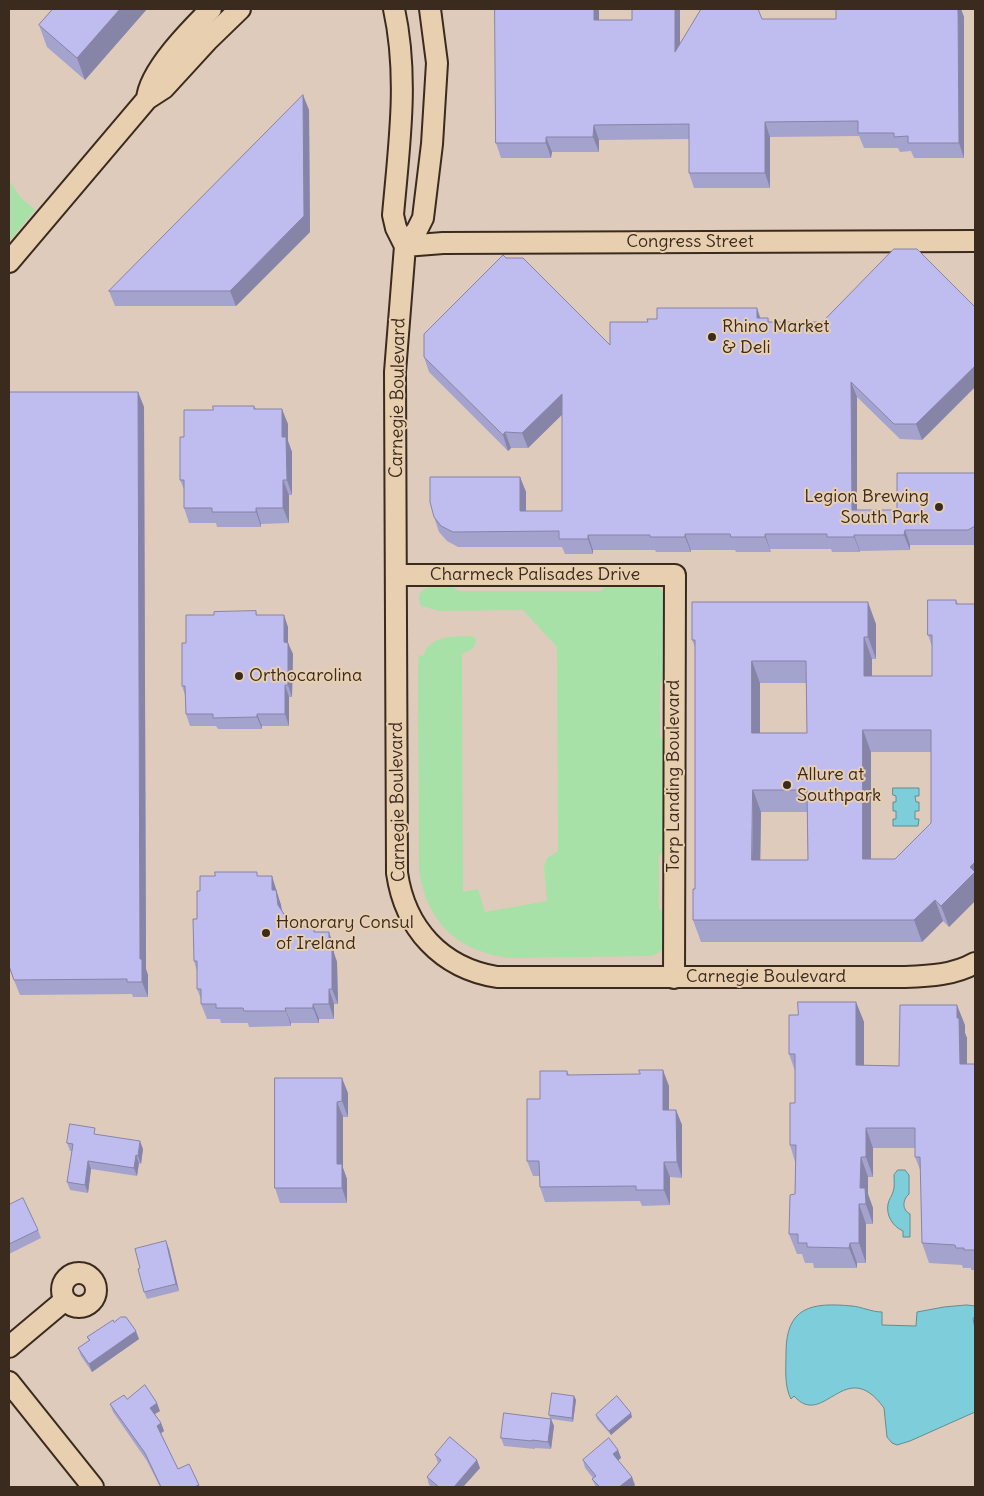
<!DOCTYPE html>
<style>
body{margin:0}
#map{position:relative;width:984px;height:1496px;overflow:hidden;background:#dfcbbc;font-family:Delius,sans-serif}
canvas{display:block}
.frame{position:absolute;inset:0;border:10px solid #3b2a1e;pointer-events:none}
</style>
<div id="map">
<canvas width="984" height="1496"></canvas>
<div class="frame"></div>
</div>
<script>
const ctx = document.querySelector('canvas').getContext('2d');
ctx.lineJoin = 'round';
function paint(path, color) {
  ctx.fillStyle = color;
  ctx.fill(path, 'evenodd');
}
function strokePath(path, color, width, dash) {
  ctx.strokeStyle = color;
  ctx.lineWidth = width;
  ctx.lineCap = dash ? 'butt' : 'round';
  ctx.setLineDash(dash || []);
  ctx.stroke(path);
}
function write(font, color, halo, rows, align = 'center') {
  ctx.font = font + ' Delius,sans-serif';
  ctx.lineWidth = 4;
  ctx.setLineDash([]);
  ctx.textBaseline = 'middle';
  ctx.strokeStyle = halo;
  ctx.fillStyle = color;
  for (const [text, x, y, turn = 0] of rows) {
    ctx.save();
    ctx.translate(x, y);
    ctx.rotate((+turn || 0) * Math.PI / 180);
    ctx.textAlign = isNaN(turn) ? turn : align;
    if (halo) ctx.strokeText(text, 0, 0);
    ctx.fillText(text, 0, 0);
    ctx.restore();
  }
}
paint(new Path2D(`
 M9,180L20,197L35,210L9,242Z
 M607,584L656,586C663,590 665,595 666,603L667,676L660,683V737L666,743V849L659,856V908L666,916C666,934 671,952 650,956L510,958C458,952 426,922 419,870L418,669L419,655L423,656C431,634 453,637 472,636L476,638C476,649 471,650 462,654L463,892L478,889L485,912L547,901L544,867L547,858L558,851L557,647L523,610L440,611L421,606C411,585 439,585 452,585L458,591H601Z`), '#a7e1a7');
const water = new Path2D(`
 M893,788H919V796H915L916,802H919V811H915V819H919L918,826H893V819H896V811H893V802H896V796L893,795Z
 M898,1170H905L909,1175V1194C902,1200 902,1210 910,1214V1237H903V1231C892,1226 886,1215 888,1204C889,1199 892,1196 893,1192C895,1187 894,1181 894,1175Z
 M967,1305L975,1306V1316L973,1319L975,1328V1412L910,1441L897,1445L892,1443L887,1437L884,1408C845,1354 824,1430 794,1396L791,1399C784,1386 786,1368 786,1353C786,1307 811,1302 852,1306C862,1307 872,1312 882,1312V1325L916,1326L917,1312L944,1307Z`);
paint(water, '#7ecddb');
strokePath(water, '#638c8f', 1);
const minor = new Path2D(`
 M394,9C409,77 399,146 393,215L396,228L405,246
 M430,9L437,63L432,144L423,218L417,230L405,246L395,372L397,873C405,928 441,968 497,977H905C930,976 954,975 975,963
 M147,99C149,71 191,29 211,9
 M405,246L443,243L975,241
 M9,262L147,99L164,88L208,40L240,9
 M396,575H675L674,978
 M62 1290a17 17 0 1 1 34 0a17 17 0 1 1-34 0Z
 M9,1347L65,1300
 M9,1382L93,1487`);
strokePath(minor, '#3b2a1e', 24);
strokePath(minor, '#e7cfaf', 20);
paint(new Path2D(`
 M53,9H147L85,80L47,47L39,25Z
 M680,9V43L763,19H836V9H961L964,17V158H914L911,151L900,152L898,148H864L859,136L770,137V188H694L689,173V139L599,140V152H552L551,158H501L496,143L599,11V20H632Z
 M303,95L309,110L310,232L236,306H115L109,291Z
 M506,258L610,345L648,322L761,318H768L769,322H822L975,307V387L922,440L900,439L857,397V510H897L975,473V544L974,545H910V550L860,551V552H832L831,549H770L771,552H736L735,550H691V552H656L655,550H593V554H565L562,547H458L447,541L439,532L434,517L520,477L526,492V511H562V414L528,448H511L508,451L429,372L424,357Z
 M9,392H138L144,407L146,969L148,975V997H133L132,994L20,995L9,968Z
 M254,406L256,409L288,424V441L292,452V495H289V523L261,524V527H217L216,523H189L184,508V489L180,480L184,437L213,410Z
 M956,600L958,604H975V901L949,927L943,921L922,942H701L693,920L695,889V647L692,640L876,624V659H872V676H932V646L928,635ZM760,683H806L807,733H760ZM871,752H931V823L895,859H871ZM761,812H807L808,860H760Z
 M256,611L257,615L288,627V643L293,654L292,697H289V726H262V729H218L216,726H190L186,714L185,695L182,686L186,643L214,615Z
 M215,876H258L277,891V894L281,905L282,911L286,917L299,925L314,929L315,932L334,947V953L337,962L338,1004H334V1019H319V1023H291V1026L249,1027L248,1023H221L220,1019H207L201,1004V999L197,989V971L194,961L197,919L200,891Z
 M856,1002L864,1022V1065L899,1066L965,1025V1033L967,1038V1064H975V1270H971V1268H963L962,1265L929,1263L922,1243L921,1172L915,1157V1148H873V1177H868V1194L873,1208V1224H866V1263H857V1268H814L813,1263H805L802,1254H797L789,1234L795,1194V1162L790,1145L795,1103V1071L789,1054L798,1015Z
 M567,1071L569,1075L669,1086V1110H676L682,1125V1178L670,1177V1205L642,1206L640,1201L545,1202L540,1187V1176H533L527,1161Z
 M275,1078L348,1093V1117H343V1168L347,1179V1203H280L275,1188Z
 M97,1134L143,1149L141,1164L139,1163L137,1176L91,1169L88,1193L70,1190L67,1182L72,1151H70L67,1143Z
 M9,1205L38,1230L41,1238L9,1254Z
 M169,1249L179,1291L147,1299L144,1292L140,1268Z
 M114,1322L139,1339L92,1372L81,1356L78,1348L89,1341L87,1337Z
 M574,1396L576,1400L573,1422L551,1419L554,1426L551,1449L535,1448V1449L504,1446L501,1438L550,1419L549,1415Z
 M127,1399L160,1411L155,1414L161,1423L164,1431L161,1433L178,1469L189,1464L200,1487H160L147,1461L113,1412L110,1404Z
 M596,1415L632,1417L611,1435L597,1419Z
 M618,1450L621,1458L618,1460L635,1485L632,1487H596L592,1479L593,1478L585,1468L583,1460Z
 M435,1455L480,1468L463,1487H433L429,1485L427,1477L438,1463Z`), '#a4a3ce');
paint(new Path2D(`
 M120,9H147L85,80L77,58Z
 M594,9H598L599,11V35L594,20Z
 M675,9H680V67L675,52Z
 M958,9H961L964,17V158L959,143Z
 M303,95L309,110L310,232L236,306L230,291Z
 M765,122L770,137V188L765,173Z
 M594,125L599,140V152L593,137Z
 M546,137L552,152L551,158L546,143Z
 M757,308L762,323L757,318Z
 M975,366V387L922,440L916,424Z
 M851,382L857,397V526L852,510Z
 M138,392L144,407L146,969L148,975V997L142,982L140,959Z
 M562,394L568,409L528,448L522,433Z
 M282,409L288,424V441L292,452V495L287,480L282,437Z
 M505,432L511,448L508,451L503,435Z
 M520,477L526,492V526L520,511Z
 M283,480L289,495V523L283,508Z
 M256,508L261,524V527L256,512Z
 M905,530L910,545V550L904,535Z
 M685,534L691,550V552L685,537Z
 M765,534L771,552L765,537Z
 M588,535L593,550V554L588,539Z
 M854,535L860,551V552L854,537Z
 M868,602L876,624V659L868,637Z
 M284,615L288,627V654L284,642Z
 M864,637L872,659V698L864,676Z
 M288,643L293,654L292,697L288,685Z
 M752,661L760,683V755L752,733Z
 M285,685L289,697V726L285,714Z
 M257,714L262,726V729L257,717Z
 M863,730L871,752V881L863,859Z
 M753,790L761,812L760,881L752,860Z
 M975,862V901L949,927L941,906L970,867Z
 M272,876L281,905L283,920L272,890Z
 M935,900L943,921L922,942L914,920Z
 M329,932L334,947V953L337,962L338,1004L332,989L329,946Z
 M329,989L334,1004V1019L329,1004Z
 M856,1002L864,1022V1085L856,1065Z
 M313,1004L319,1019V1023L313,1008Z
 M957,1005L965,1025V1033L967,1038V1084L960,1064L957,1018Z
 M285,1008L291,1023V1026Z
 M663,1070L669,1086V1125L663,1110Z
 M342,1078L348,1093V1117L342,1101Z
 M337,1102L343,1117V1168L347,1179V1203L342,1188L337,1164Z
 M676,1110L682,1125V1178L677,1162Z
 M866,1128L873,1148V1177L866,1157Z
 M140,1141L143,1149L141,1164L138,1156Z
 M136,1155L139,1163L137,1176L134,1168Z
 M861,1157L868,1177V1194L873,1208V1224L860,1188Z
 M88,1161L91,1169L88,1193L85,1185Z
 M664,1162L670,1177V1205L664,1190Z
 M859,1204L866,1224V1263L859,1243Z
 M166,1241L169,1249L179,1291L176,1284Z
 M850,1243L857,1263V1268L849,1248Z
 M136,1331L139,1339L92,1372L89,1364Z
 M574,1396L576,1400L573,1422L572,1418Z
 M157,1403L160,1411L153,1415L150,1408Z
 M631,1413L632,1417L611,1435L609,1431Z
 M551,1419L554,1426L551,1449L548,1442Z
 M161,1423L164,1431L160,1434L157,1426Z
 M618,1450L621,1458L616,1462L613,1454Z
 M477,1460L480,1468L463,1487H454Z
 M632,1477L635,1485L632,1487H619Z`), '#8684a7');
const building = new Path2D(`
 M53,9H120L77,58L39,25Z
 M495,9H594V20H632V9H675V52L701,9H758L762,19H836V9H958L959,143H908V136L894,137V133H858V121L765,122V173H689V124L594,125L593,137H546V143H496Z
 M303,95L304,216L230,291H109Z
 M894,249H917L975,307V366L916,424H894L851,382L852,510H897V473H975V526L968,530H905L904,535H854V537H827V534H765V537H731L730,534H685V537H650V535H588V539H559V531L453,532L441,526L434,517L430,502V477H520V511H562V394L522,433L505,432L503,435L424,357V334L503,255L506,258H523L610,345V322H648L647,319H657V308H757V318H768V322H822Z
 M9,392H138L140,959H142V982H127V979L14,980L9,966Z
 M213,406H254V409H282V437H286L287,480H283V508H256V512H212V508H184V480H180V437H184V410H213Z
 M928,600H956V604H975V862L970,867L975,872L941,906L935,900L914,920H693V889H695V640H692V602H868V637H864V676H932V635H928ZM752,661H806L807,733H752ZM863,730H931V823L895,859H863ZM753,790H807L808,860H752Z
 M256,611V615H284V642L288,643V685H285V714H257V717L213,718V714H186L185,686H182V643H186V615H214V612Z
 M215,872H257V876H272V890H276L278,905L286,917L299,925L314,929V932H329V946H332V989H329V1004H313V1008H285L286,1011H244L243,1008H216V1004H201V989H197V961H194L193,919H197V891H200V876H215Z
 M798,1002H856V1065L899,1066L900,1005H957V1018H959L960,1064H975V1250H964V1248H956L955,1245L922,1243L920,1157H915V1128H866V1157H861L860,1188H865L866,1204H859V1243H850L849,1248L807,1247V1243H798V1234H789L790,1195L795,1194L796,1145H790V1103H795V1054H789V1015H798Z
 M639,1070H663V1110H676L677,1162H664V1190H636V1186L540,1187L539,1161H527V1099H540V1071H567V1075L640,1074Z
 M275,1078H342V1101L337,1102V1164H342V1188H275Z
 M70,1124L95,1128L94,1134L140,1141L138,1156L136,1155L134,1168L88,1161L85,1185L67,1182L73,1144L67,1143Z
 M23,1198L38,1230L9,1244V1205Z
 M166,1241L176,1284L144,1292L138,1269L140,1268L135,1249Z
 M121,1317H126L136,1331L89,1364L78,1348L90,1340L87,1337L113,1320L114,1322Z
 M145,1385L157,1403L150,1408L161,1423L157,1426L178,1469L189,1464L199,1485L194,1487H161L145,1453L110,1404L124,1395L127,1399Z
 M552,1393L574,1396L572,1418L549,1415Z
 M617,1396L631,1413L609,1431L596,1415Z
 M504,1413L551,1419L548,1442L532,1440V1441L501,1438Z
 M450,1437L477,1460L454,1487H439L427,1477L441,1460L435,1455Z
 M609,1438L618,1450L613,1454L632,1477L619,1487H600L592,1479L596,1476L583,1460Z`);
paint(building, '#bfbdef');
strokePath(building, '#8684a7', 1);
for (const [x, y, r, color] of [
 [712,337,5,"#3b2a1e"],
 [939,507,5,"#3b2a1e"],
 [239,676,5,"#3b2a1e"],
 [787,785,5,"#3b2a1e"],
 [266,933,5,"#3b2a1e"]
]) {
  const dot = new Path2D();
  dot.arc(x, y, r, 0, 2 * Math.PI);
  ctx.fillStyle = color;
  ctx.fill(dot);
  strokePath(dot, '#e7cfaf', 2);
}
write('18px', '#3b2a1e', '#e7cfaf', [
 ["Congress Street",690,242],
 ["Carnegie Boulevard",398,398,-89],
 ["Charmeck Palisades Drive",535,575],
 ["Torp Landing Boulevard",674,776,-90],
 ["Carnegie Boulevard",398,802,-91],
 ["Carnegie Boulevard",766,977]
]);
write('18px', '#3b2a1e', '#e7cfaf', [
 ["Rhino Market",722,327],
 ["& Deli",722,348],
 ["Legion Brewing",929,497,"right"],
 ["South Park",929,518,"right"],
 ["Orthocarolina",249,676],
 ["Allure at",797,775],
 ["Southpark",797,796],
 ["Honorary Consul",276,923],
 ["of Ireland",276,944]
], 'left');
</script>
